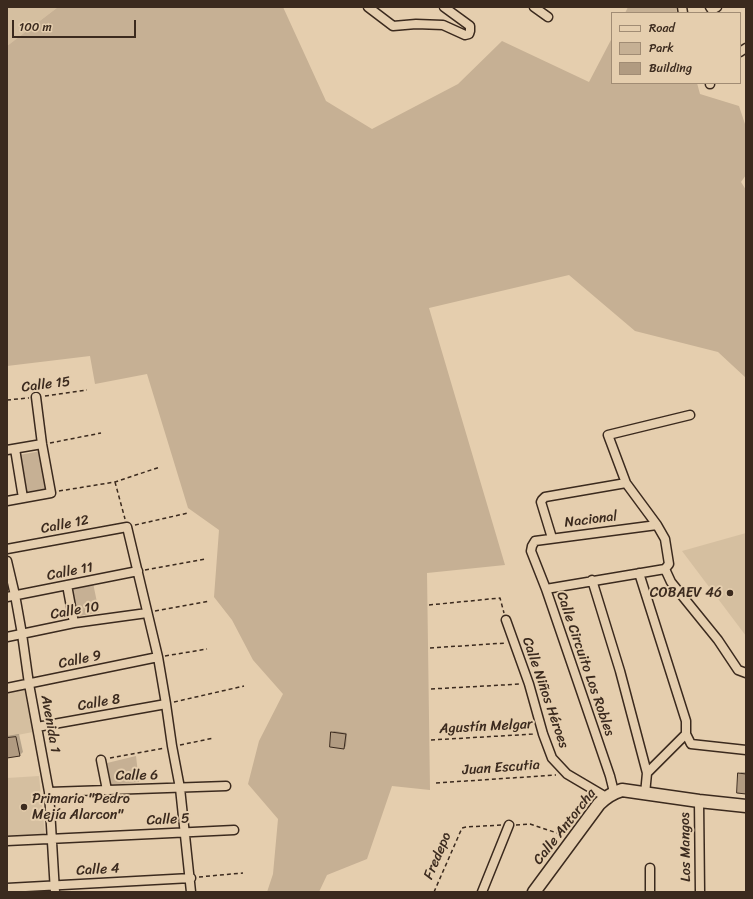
<!DOCTYPE html>
<meta charset="utf-8">
<style>
body{margin:0}
#map{position:relative;width:753px;height:899px;overflow:hidden;background:#e5ceae;font-family:Sriracha,sans-serif}
canvas{display:block}
.frame{position:absolute;inset:0;border:8px solid #3b2a1e;pointer-events:none}
.legend{position:absolute;left:611px;top:12px;width:130px;height:72px;box-sizing:border-box;background:#e5ceae;border:1px solid #a18c74;margin:0;padding:5px 7px;list-style:none;font-size:12px;color:#3b2a1e}
.legend li{display:flex;align-items:center;gap:8px;height:20px}
.legend b{width:20px;border:1px solid #a18c74}
.scale{position:absolute;left:12px;top:20px;width:124px;height:18px;box-sizing:border-box;border:2px solid #3b2a1e;border-top:0;padding-left:5px;font-size:12px;line-height:14px;white-space:nowrap;color:#3b2a1e;-webkit-text-stroke:3px #e5ceae;paint-order:stroke}
</style>
<div id="map">
<canvas width="753" height="899"></canvas>
<div class="frame"></div>
<ul class="legend">
<li><b style="height:5px;background:#e5ceae"></b>Road</li>
<li><b style="height:11px;background:#c6b094"></b>Park</li>
<li><b style="height:11px;background:#b19b81"></b>Building</li>
</ul>
<div class="scale">100 m</div>
</div>
<script>
const ctx = document.querySelector('canvas').getContext('2d');
ctx.lineJoin = 'round';
function paint(path, color) {
  ctx.fillStyle = color;
  ctx.fill(path, 'evenodd');
}
function strokePath(path, color, width, dash) {
  ctx.strokeStyle = color;
  ctx.lineWidth = width;
  ctx.lineCap = dash ? 'butt' : 'round';
  ctx.setLineDash(dash || []);
  ctx.stroke(path);
}
function write(font, color, halo, rows, align = 'center') {
  ctx.font = font + ' Sriracha,sans-serif';
  ctx.lineWidth = 4;
  ctx.setLineDash([]);
  ctx.textBaseline = 'middle';
  ctx.strokeStyle = halo;
  ctx.fillStyle = color;
  for (const [text, x, y, turn = 0] of rows) {
    ctx.save();
    ctx.translate(x, y);
    ctx.rotate((+turn || 0) * Math.PI / 180);
    ctx.textAlign = isNaN(turn) ? turn : align;
    if (halo) ctx.strokeText(text, 0, 0);
    ctx.fillText(text, 0, 0);
    ctx.restore();
  }
}
paint(new Path2D(`
 M7,7H58L7,46Z
 M746,533V636L682,551Z
 M24,688L33,732L7,737V692Z
 M39,776L45,835L7,838V778Z`), '#d5bfa0');
paint(new Path2D(`
 M58,7H283L326,101L372,129L458,84L502,41L589,82L612,38V83H697L700,94L739,106L746,127V175L741,182L746,190V378L718,352L635,331L569,275L429,308L505,565L427,573L430,790L392,786L367,859L327,875L319,892H267L273,874L278,819L248,784L259,741L283,694L253,660L232,620L214,597L219,530L188,508L147,374L95,384L90,356L7,366V46Z
 M628,7H676L677,13H625Z
 M41,451L48,488L26,492L19,455Z
 M93,583L99,612L75,617L69,588Z
 M136,756L139,782L111,785L107,763Z`), '#c6b094');
paint(new Path2D(`
 M334,731L347,733L346,746L344,748L332,733Z
 M19,734L23,752L20,755L7,757V736Z
 M741,772H746V793L739,774Z`), '#0003');
const building = new Path2D(`
 M331,732L346,734L344,749L330,747Z
 M16,737L20,756L7,758V738Z
 M738,773L746,774V794L737,793Z`);
paint(building, '#b19b81');
strokePath(building, '#3b2a1e', 1);
const street = new Path2D(`
 M368,7L393,26L416,24L443,25L465,35L469,34L470,31V26L444,7
 M534,7L548,17
 M682,7L683,13
 M710,7L712,10L717,7
 M740,52L746,48
 M710,83V84
 M690,415L608,435L626,483L657,525L665,539L669,564L665,569L671,582L718,640L738,670L746,673
 M15,449L23,498
 M7,450L42,444
 M7,501L51,493L42,444L36,397
 M552,538L541,502L542,500L545,497L626,483
 M7,549L127,527L158,657L166,704L172,746L180,788L191,892
 M7,561L15,595L22,634L29,684L49,792L55,892
 M639,573L686,721V734L691,744L746,750
 M592,580L620,671L647,773L645,794
 M67,585L74,623
 M546,589L665,569
 M7,597L138,571
 M506,620L529,684L543,734L552,758L567,774L606,797
 M7,637L74,623L147,613
 M7,688L158,657
 M37,727L166,704
 M101,760L107,790
 M647,773L686,734
 M49,792L226,786
 M614,792L610,776L546,589L531,551L532,546L535,541L657,525
 M699,801L700,892
 M7,841L234,830
 M650,868V892
 M7,888L191,878
 M482,892L509,825`);
const secondary = new Path2D(`
 M534,892L599,804C606,797 612,793 622,790L699,801L746,806`);
strokePath(street, '#3b2a1e', 11);
strokePath(secondary, '#3b2a1e', 15);
strokePath(new Path2D(`
 M45,396L87,390
 M7,400L29,398
 M50,443L101,433
 M115,482L125,519
 M59,491L115,482L160,467
 M135,525L188,513
 M145,570L205,559
 M429,605L500,598L504,613
 M155,611L210,601
 M430,648L506,643
 M165,656L207,649
 M431,689L521,684
 M174,702L244,686
 M431,740L535,734
 M180,745L214,738
 M110,758L165,748
 M436,783L556,775
 M516,825L530,824L563,835
 M199,877L243,873
 M434,892L462,828L466,827L501,825`), '#3b2a1e', 1.5, [4, 3]);
strokePath(street, '#e5ceae', 8);
strokePath(secondary, '#e5ceae', 12);
for (const [x, y, r, color] of [
 [730,593,4,"#3b2a1e"],
 [24,807,4,"#3b2a1e"]
]) {
  const dot = new Path2D();
  dot.arc(x, y, r, 0, 2 * Math.PI);
  ctx.fillStyle = color;
  ctx.fill(dot);
  strokePath(dot, '#e5ceae', 1.5);
}
write('14px', '#3b2a1e', '#e5ceae', [
 ["Calle 15",46,385,-7],
 ["Nacional",591,520,-7],
 ["Calle 12",65,525,-11],
 ["Calle 11",70,572,-11],
 ["Calle 10",75,611,-10],
 ["Calle 9",80,660,-12],
 ["Calle Circuito Los Robles",585,664,71],
 ["Calle Niños Héroes",545,693,71],
 ["Calle 8",99,703,-10],
 ["Avenida 1",50,724,80],
 ["Agustín Melgar",486,727,-3],
 ["Juan Escutia",501,768,-4],
 ["Calle 6",137,776,-1],
 ["Calle 5",168,820,-3],
 ["Calle Antorcha",565,827,-52],
 ["Los Mangos",686,847,-91],
 ["Fredepo",438,856,-67],
 ["Calle 4",98,870,-3]
]);
write('14px', '#3b2a1e', '#e5ceae', [
 ["COBAEV 46",722,593],
 ["Primaria \"Pedro",32,799,"left"],
 ["Mejía Alarcon\"",32,815,"left"]
], 'right');
</script>
